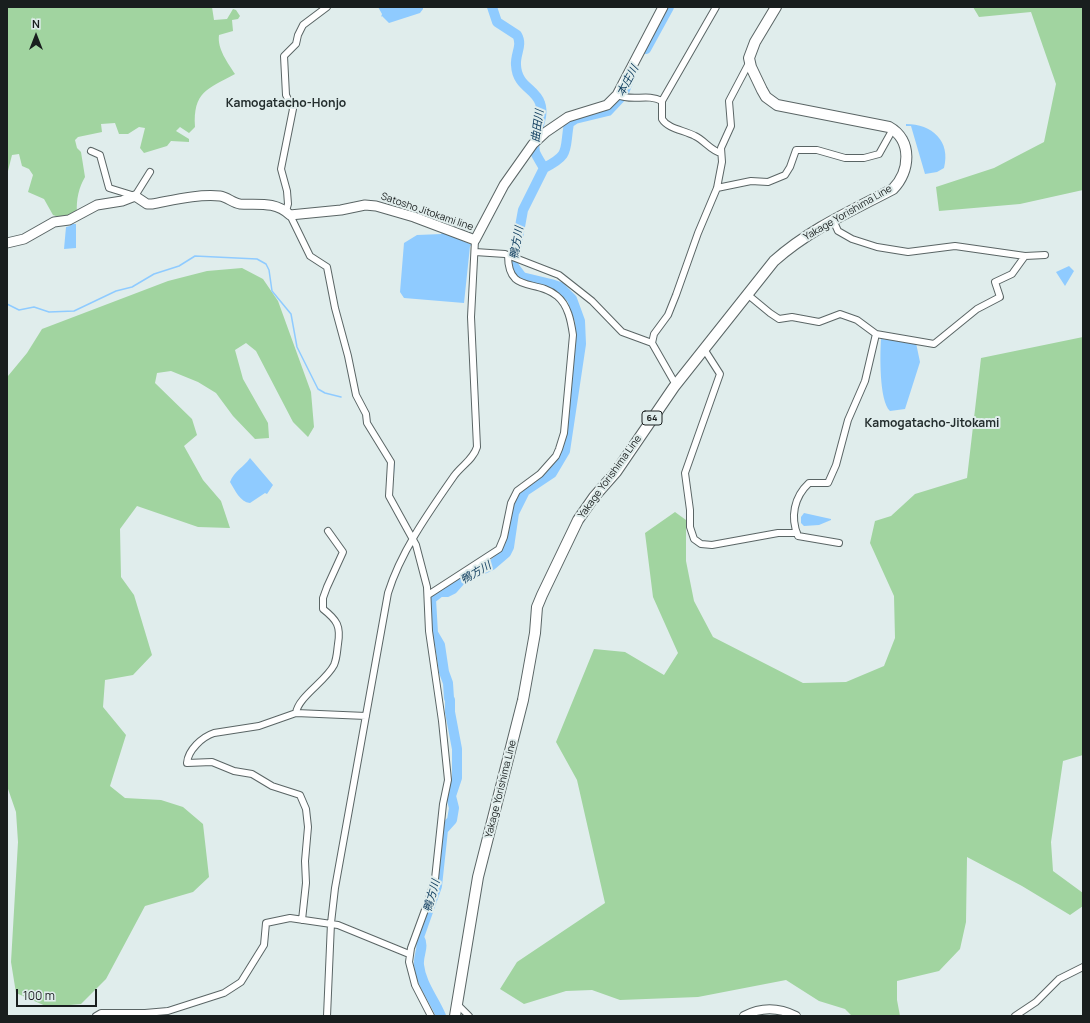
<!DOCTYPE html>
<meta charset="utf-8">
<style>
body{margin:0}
#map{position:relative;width:1090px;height:1023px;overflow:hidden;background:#e0edec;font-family:Manrope,sans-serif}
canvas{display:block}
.frame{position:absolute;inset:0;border:8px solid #191e1e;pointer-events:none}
.north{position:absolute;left:16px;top:16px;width:40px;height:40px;-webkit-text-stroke:3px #e0edec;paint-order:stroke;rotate:0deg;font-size:11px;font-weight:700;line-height:16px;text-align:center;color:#191e1e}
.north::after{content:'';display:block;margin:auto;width:14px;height:18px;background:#191e1e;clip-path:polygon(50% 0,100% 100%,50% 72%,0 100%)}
.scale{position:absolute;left:16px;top:989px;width:81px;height:18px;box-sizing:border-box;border:2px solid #191e1e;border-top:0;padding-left:5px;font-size:12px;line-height:14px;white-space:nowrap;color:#191e1e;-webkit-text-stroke:3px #e0edec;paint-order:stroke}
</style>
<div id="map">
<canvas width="1090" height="1023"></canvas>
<div class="frame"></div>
<div class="north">N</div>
<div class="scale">100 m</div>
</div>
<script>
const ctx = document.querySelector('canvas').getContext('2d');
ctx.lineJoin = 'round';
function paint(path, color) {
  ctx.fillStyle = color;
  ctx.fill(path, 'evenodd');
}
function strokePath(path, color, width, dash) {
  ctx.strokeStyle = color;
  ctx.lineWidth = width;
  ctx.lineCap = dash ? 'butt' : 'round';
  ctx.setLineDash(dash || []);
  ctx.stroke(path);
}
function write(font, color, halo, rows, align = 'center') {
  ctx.font = font + ' Manrope,"Noto Sans JP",sans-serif';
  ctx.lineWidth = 4;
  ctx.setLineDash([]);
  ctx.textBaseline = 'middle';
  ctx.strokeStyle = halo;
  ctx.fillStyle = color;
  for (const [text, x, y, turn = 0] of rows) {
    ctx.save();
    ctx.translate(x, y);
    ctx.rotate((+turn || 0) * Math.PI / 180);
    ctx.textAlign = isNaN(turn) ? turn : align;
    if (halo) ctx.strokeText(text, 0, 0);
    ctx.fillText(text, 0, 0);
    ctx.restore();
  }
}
paint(new Path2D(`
 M7,7H212L214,20L227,19L233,9L236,10L240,16L238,19L232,20L233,31L219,35C217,49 228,63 235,74C207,89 193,92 195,127L189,133L180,127L176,131L189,139V142L171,141L167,146L144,153L140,148L145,128L139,127L128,134H119L115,123L101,124L102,132L78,137L75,140L77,148L81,152L85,177C79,187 76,200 77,212L61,218L53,215L44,199L28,192L33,175L29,169L22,166L19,154L12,155L7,175Z
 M973,7H1083V190L1020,204L939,211L936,187L994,168L1044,142L1056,84L1031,12L979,17Z
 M242,268L263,279L278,301L311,392L314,427L308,437L293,422L256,351L246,343L235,350L243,379L268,423L269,438L255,439L233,416L216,393L198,382L171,371L157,373L155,383L192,419L197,435L184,446L203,480L221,501L230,528L198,527L137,506L120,529L121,577L134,595L152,655L133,675L105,680L103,707L126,735L110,786L125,798L161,800L183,807L203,824L209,877L193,892L145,906L106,979L81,1004L48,1007L16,993L11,962L18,842L16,812L7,786V381L8,376L27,353L42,329L168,281L207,271Z
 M1083,337V755L1063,761L1051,842L1053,871L1083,893V906L1070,915L1022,886L967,857L966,922L960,949L939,971L897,981V1000L900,1016H852L845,1009L819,1001L786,980L698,997L620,1000L592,990L566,991L524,1004L500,989L517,962L605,903L577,780L556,742L594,649L625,652L664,675L678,653L653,597L645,533L675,512L686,520V561L694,601L713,637L803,683L846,682L884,666L895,638L894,596L870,543L875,521L891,516L915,494L967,478L981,358Z`), '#a1d4a0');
paint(new Path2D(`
 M378,7H423V9L420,13L389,23L382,16L381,17L382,14Z
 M906,124C932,124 951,141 944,168L937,172L925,174L911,126H906Z
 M71,224H76V248L64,249L66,227L70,226Z
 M435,228L472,245L470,246L464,303L404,298L400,292L404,243L417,235L442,234Z
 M1069,266L1074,271L1065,286L1056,272Z
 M892,338L916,343L920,362L905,409L890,411C879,401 880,353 881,339L892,340Z
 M250,458L273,485L267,494L265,493L250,503C240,502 235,490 230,482C234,471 244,467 250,458Z
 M804,513L831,519V520L819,525L804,526L801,523V517Z`), '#8fcbff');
strokePath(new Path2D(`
 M7,304L19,310L34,307L49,312L74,311L116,291L132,287L154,274L179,266L195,256L257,259L266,264L269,270L272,291L291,314L297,347L318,389L325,393L341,397
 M393,478L394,464`), '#8fcbff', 1.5);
strokePath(new Path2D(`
 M492,7L497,22L517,35C523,45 515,54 516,65C517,87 535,88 540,103C546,119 531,137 535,152C537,157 541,163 544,168
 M646,49L669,7
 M544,168C571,154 564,151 569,123L575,119L608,111L623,95L630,77
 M441,1016C434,999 421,984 419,965C418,954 425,947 419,937L437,886L443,830L452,820L454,808L451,796L457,778V749L450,712V700L449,698L448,683L444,672L440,645L433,633L431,599L440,592H447L453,589L461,580L492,565L506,553L509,547L514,513L525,491L552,473L565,451L581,344L580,321L572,299L560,287L551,284L522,277L513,265L523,210L544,168`), '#8fcbff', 10);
const minor = new Path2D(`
 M716,7L662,101V119C668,129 684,130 695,136C704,140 711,151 721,153
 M617,95C634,102 646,93 662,101
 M91,151L100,155L109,188L135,196L150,172
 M717,188L751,181L768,182L785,175L790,167L796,150H817L845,158H864L879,154L893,129
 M286,211L288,204L287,191L281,169L293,109L286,95L284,56L296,44L298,35L303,25L327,7
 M290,215L310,256L327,267L335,308L348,356L356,395L366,414L367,423L391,462L389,496L416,545L427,587L429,631L442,721L448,780L443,804L435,879L429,899L411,948L409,962L415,985L431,1016
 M833,220L838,231L852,239L877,247L908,252L955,246L1025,256
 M475,252L505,254L559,275L592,301L622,332L652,343L676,385
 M747,294L770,313L779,319L792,317L819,322L840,314L857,320L876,334L934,344L977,309L1000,297L995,282L1012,274L1025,256L1045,255
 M652,343L654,334L668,315L676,295L698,233L717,188L722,162L721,148L731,126L729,101L749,63
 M704,349L720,374L685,473L690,510V527L694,539L701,544L712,545L778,533H797
 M839,543L798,536C790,517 794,497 809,483H828L836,465L848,420L865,381L876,334
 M428,595L499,549L504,537L511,503L517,491L540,474L556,456L559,449L564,433L573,335C571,321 568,305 557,296C536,278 508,295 508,255
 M296,713C298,697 326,681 334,665C337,658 337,651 338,644C341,626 337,620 323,609V598L327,587L343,552L328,531
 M302,920L306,883L305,861L308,827L306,809L300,795L272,786L252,774L234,771L212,762L187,763C188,750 202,737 214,733L259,726L296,713L366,716
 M456,1003L469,1016
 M96,1016L101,1013H145L168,1011L224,993L241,982L264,945L266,923L290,918L338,925L409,954
 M327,1016L331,923L335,888L388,593C401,551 429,512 454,476C462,465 473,460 477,447L471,317L475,240
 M1015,1016L1036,1002L1059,979L1083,967`);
const tertiary = new Path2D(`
 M744,1016C761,1007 778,1007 796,1016`);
const secondary = new Path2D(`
 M7,243L24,239L54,222L69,220L97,205L122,201L135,196L147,204H152C174,200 197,194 220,196C227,197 233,203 240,204C258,205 275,201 290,215L341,210L365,205L376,206L414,217L475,240L504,185L533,144L546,132L568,117L607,105L617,95L663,7`);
const primary = new Path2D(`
 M455,1016L478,877L523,700L535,633L537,607L542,595L578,520L594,497L616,472L674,387L774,261C810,229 851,211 893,189C910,172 913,140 889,127L777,105L766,97L762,90L751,67L749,58L755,42L776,7`);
strokePath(minor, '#5a6565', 8);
strokePath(tertiary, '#5a6565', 10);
strokePath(secondary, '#5a6565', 11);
strokePath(primary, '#5a6565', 12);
strokePath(minor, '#fff', 6);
strokePath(tertiary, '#fff', 8);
strokePath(secondary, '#fff', 9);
strokePath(primary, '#fff', 10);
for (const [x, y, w] of [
 [652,418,20]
]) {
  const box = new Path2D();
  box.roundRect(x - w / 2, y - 7, w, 14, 3);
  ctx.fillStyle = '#e0edec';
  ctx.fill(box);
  strokePath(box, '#191e1e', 1);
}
write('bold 9px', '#191e1e', null, [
 ["64",652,418]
]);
write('10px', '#191e1e', '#e0edec', [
 ["Satosho Jitokami line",427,212,19],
 ["Yakage Yorishima Line",848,213,-30],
 ["Yakage Yorishima Line",610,477,-54],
 ["Yakage Yorishima Line",501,789,-76]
]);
write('italic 11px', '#144162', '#e0edec', [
 ["本庄川",628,81,-62],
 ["曲田川",538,126,-82],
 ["鴨方川",517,243,-80],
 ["鴨方川",476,573,-30],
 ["鴨方川",432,896,-74]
]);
write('bold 12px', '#242e2e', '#e0edec', [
 ["Kamogatacho-Honjo",286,104],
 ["Kamogatacho-Jitokami",932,424]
]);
</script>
